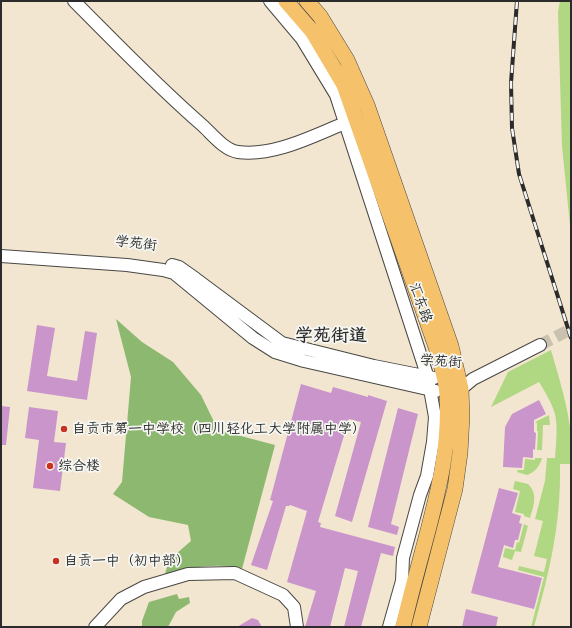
<!DOCTYPE html>
<meta charset="utf-8">
<style>
body{margin:0}
#map{position:relative;width:572px;height:628px;overflow:hidden;background:#f2e6d0;font-family:Sriracha,sans-serif}
canvas{display:block}
.frame{position:absolute;inset:0;border:2px solid #2b2b2b;pointer-events:none}
</style>
<div id="map">
<canvas width="572" height="628"></canvas>
<div class="frame"></div>
</div>
<script>
const ctx = document.querySelector('canvas').getContext('2d');
ctx.lineJoin = 'round';
function paint(path, color) {
  ctx.fillStyle = color;
  ctx.fill(path, 'evenodd');
}
function strokePath(path, color, width, dash) {
  ctx.strokeStyle = color;
  ctx.lineWidth = width;
  ctx.lineCap = dash ? 'butt' : 'round';
  ctx.setLineDash(dash || []);
  ctx.stroke(path);
}
function write(font, color, halo, rows, align = 'center') {
  ctx.font = font + ' Sriracha,"LXGW WenKai TC",sans-serif';
  ctx.lineWidth = 3.5;
  ctx.setLineDash([]);
  ctx.textBaseline = 'middle';
  ctx.strokeStyle = halo;
  ctx.fillStyle = color;
  for (const [text, x, y, turn = 0] of rows) {
    ctx.save();
    ctx.translate(x, y);
    ctx.rotate((+turn || 0) * Math.PI / 180);
    ctx.textAlign = isNaN(turn) ? turn : align;
    if (halo) ctx.strokeText(text, 0, 0);
    ctx.fillText(text, 0, 0);
    ctx.restore();
  }
}
paint(new Path2D(`
 M560,1H571V235L562,146L558,12Z
 M551,350C559,378 568,406 571,435C572,445 571,454 571,464H560C561,524 550,570 534,627H531L544,577L518,570L519,566L544,572L547,559L534,556L543,521L535,519L545,481L547,458H555C556,444 558,428 555,414C552,403 545,392 539,382L491,407L508,372Z
 M549,415L550,425H543L542,450H537L538,431H537V423L535,422Z
 M535,458H542C540,466 535,472 527,475L517,472L518,470H524L525,459L535,460Z
 M515,481L528,484C538,494 534,505 530,518L524,516V514L515,512L520,491L513,489Z
 M524,524L528,526L521,552L515,551L512,560L503,557L505,548L515,550L517,542L519,543Z`), '#b0d781');
paint(new Path2D(`
 M116,319L142,342L173,362L201,395L218,430L275,445L242,569C219,562 188,568 165,574L169,560L191,541L188,525L149,517L113,494L122,482L131,377Z
 M177,594L179,599L189,597L190,603L176,612L168,627H142V621L149,602Z`), '#8cb86f');
paint(new Path2D(`
 M37,325L55,328L47,376L77,381L85,331L97,333L87,400L27,391Z
 M301,384L331,393L333,387L368,397V395L387,401L352,522L335,516L361,422L349,419L318,522L321,523L320,527L395,547L393,556L381,553L361,627H344L358,571L345,568L330,627H305L316,591L287,582L307,511L290,505L289,506H286L267,570L251,565L273,501L270,500Z
 M539,400L546,414L534,420V432L536,433L535,450L533,449V458L523,457L522,468L503,467L505,427L512,414Z
 M1,406L10,407L6,445H1Z
 M29,407L58,411L54,442L66,443L60,491L33,488L39,440L25,438Z
 M398,408L418,414L391,524L399,527L397,535L368,527Z
 M499,488L518,493L512,513L521,516L519,523L522,524L518,540H515L513,548L504,545L498,567L542,578L534,609L471,593Z
 M466,609L498,617L496,627H462Z
 M252,618L258,620L262,627H237Z`), '#ca95cb');
strokePath(new Path2D(`
 M540,345L571,329`), '#cac1af', 12, [12, 6]);
const minor = new Path2D(`
 M74,1C116,43 157,86 202,125C212,134 224,150 238,152C273,157 313,136 345,123
 M270,1L302,39L336,95L428,378L435,417L433,442L427,476L420,495L403,558L402,581L389,627
 M1,256L127,265L163,270L174,273L253,338L275,352L304,361L436,391
 M172,265L179,267L196,279L282,343L374,366L434,378
 M454,391L461,389L473,379L540,345
 M95,627L121,599L144,587L188,574L235,573L283,595L294,607L297,627`);
const major = new Path2D(`
 M286,1L312,31L344,85L436,347C440,362 446,378 447,394C450,446 439,489 426,538C418,568 410,597 403,627
 M307,1L320,16L347,60L367,105L451,346L461,389L462,416L460,453L455,489L419,627`);
strokePath(minor, '#494744', 14);
strokePath(major, '#494744', 16);
strokePath(minor, '#fff', 12);
strokePath(major, '#f5c16b', 15);
const rail = new Path2D(`
 M517,1L511,83L512,128L519,174L571,338`);
strokePath(rail, '#2b2b2b', 4);
strokePath(rail, '#f6f6f2', 2.5, [8]);
for (const [x, y, r, color] of [
 [64,429,4,"#c8321e"],
 [50,466,4,"#c8321e"],
 [56,561,4,"#c8321e"]
]) {
  const dot = new Path2D();
  dot.arc(x, y, r, 0, 2 * Math.PI);
  ctx.fillStyle = color;
  ctx.fill(dot);
  strokePath(dot, '#f6f6f2', 1.5);
}
write('14px', '#2b2b2b', '#f6f6f2', [
 ["学苑街",136,244,7],
 ["汇东路",420,303,70],
 ["学苑街",441,362,4]
]);
write('14px', '#2b2b2b', '#f6f6f2', [
 ["自贡市第一中学校（四川轻化工大学附属中学）",72,429],
 ["综合楼",58,466],
 ["自贡一中（初中部）",64,561]
], 'left');
write('bold 18px', '#2b2b2b', '#f6f6f2', [
 ["学苑街道",331,336]
]);
</script>
